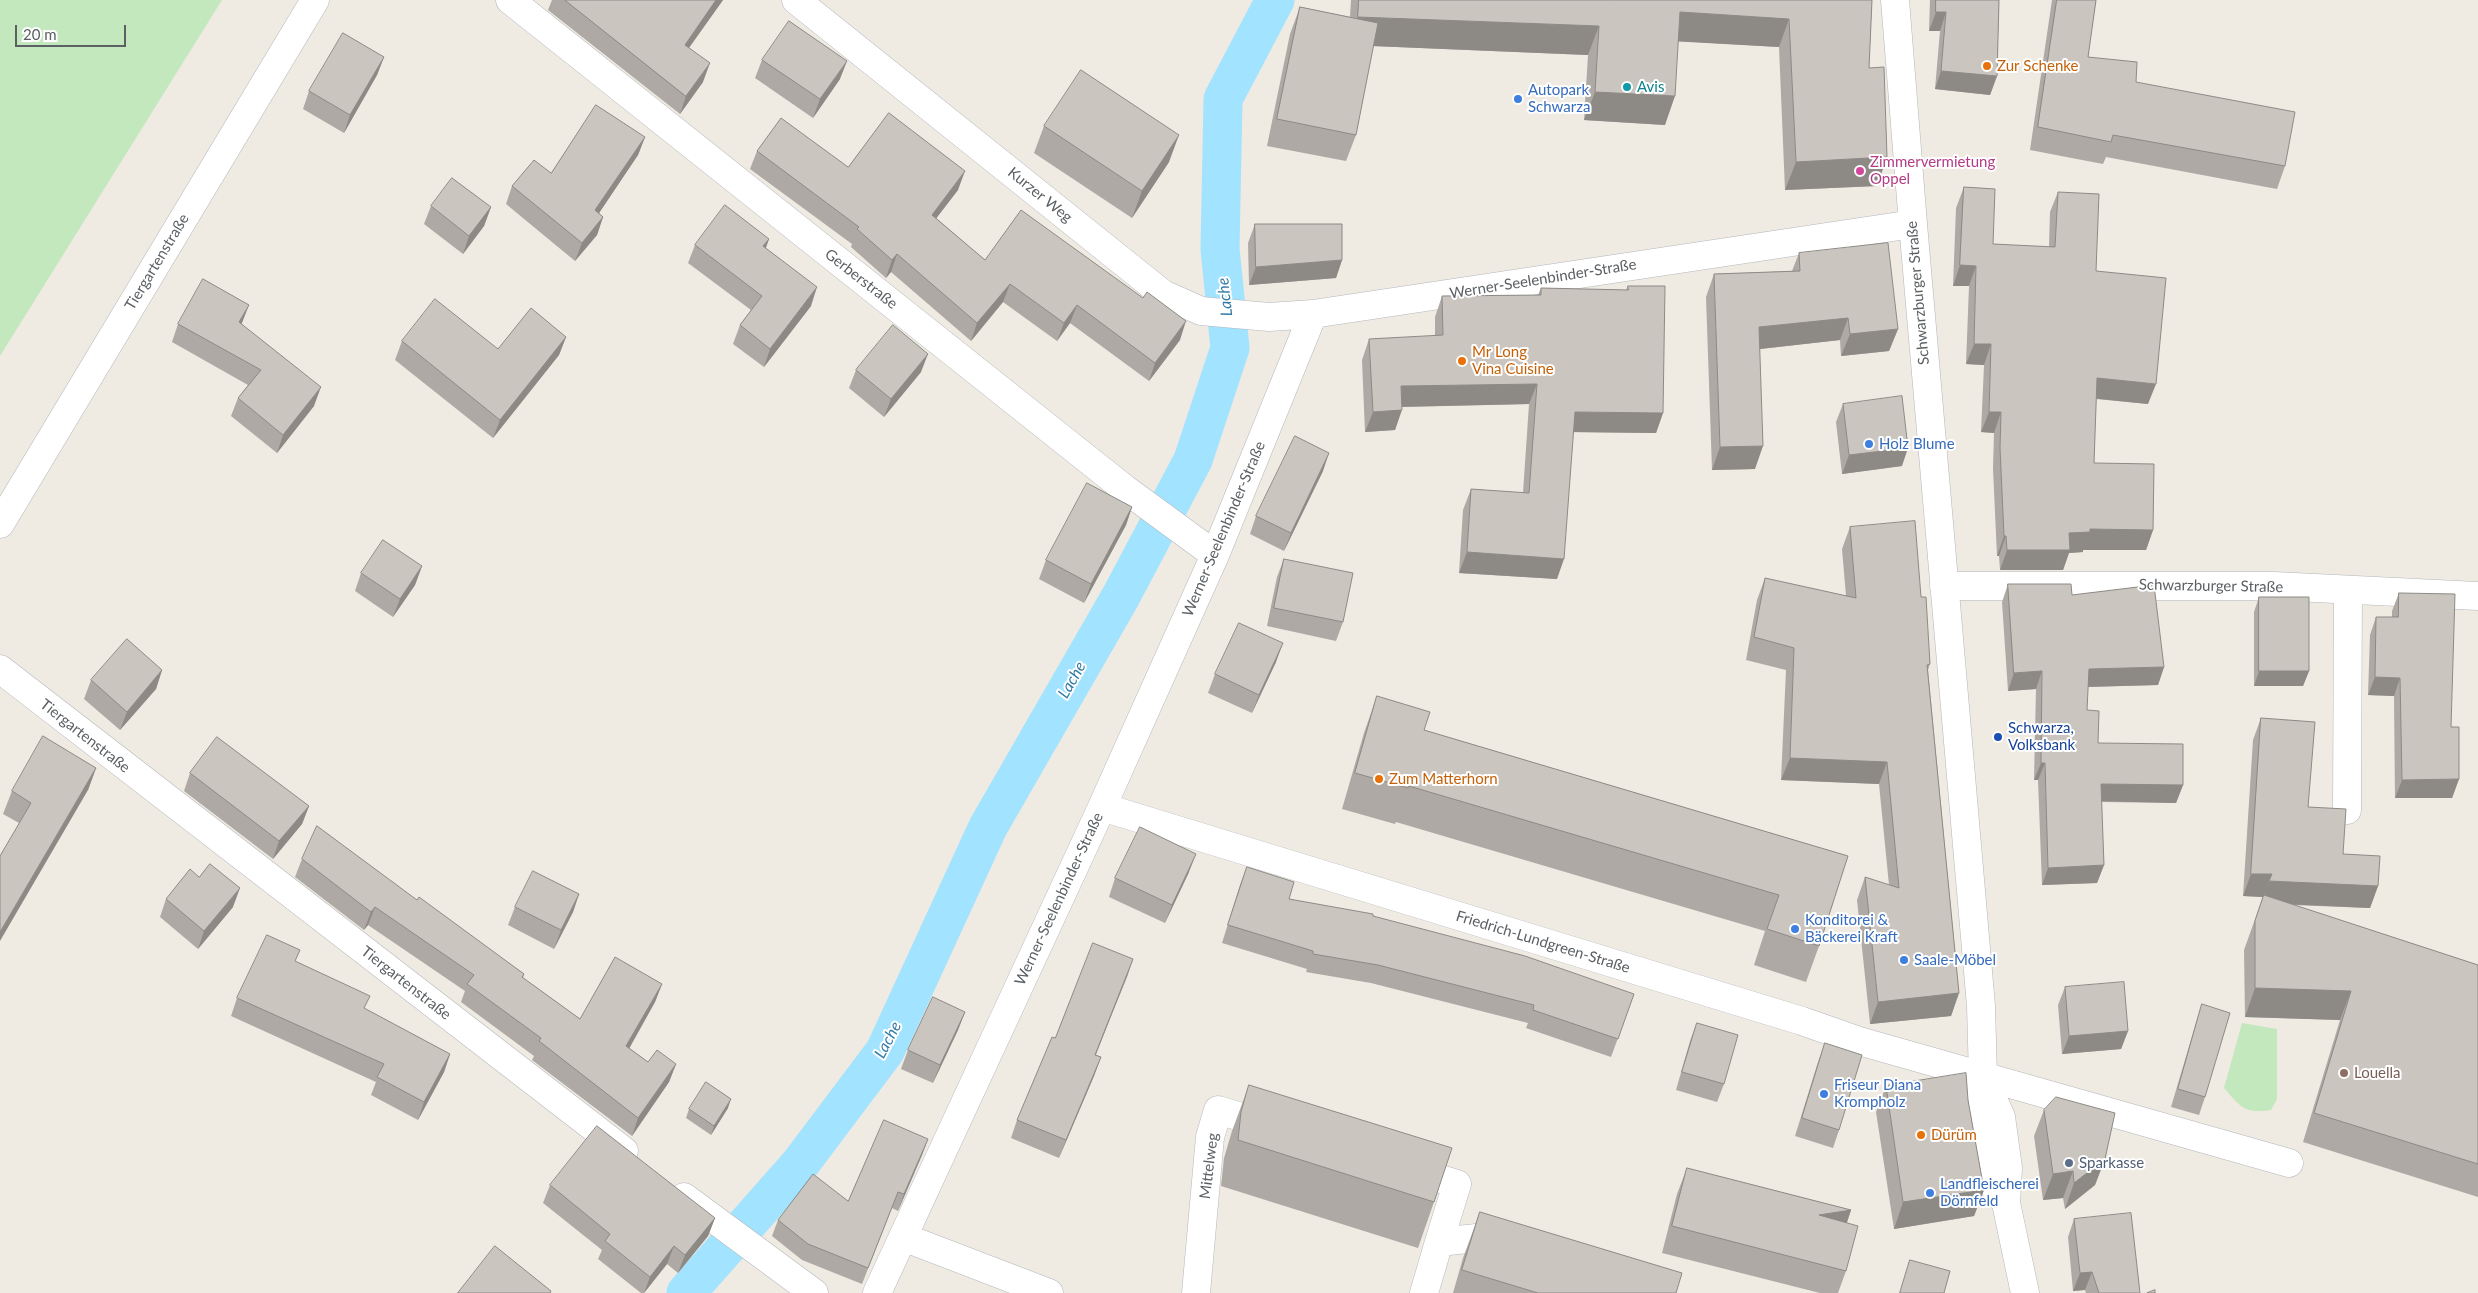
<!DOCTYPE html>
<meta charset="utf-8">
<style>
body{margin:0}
#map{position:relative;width:2478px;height:1293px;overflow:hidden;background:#efeae2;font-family:Lato,sans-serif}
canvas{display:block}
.scale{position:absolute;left:15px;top:25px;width:111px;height:22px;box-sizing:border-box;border:2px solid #5b6064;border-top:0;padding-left:6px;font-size:15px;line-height:18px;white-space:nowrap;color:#5b6064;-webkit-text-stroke:4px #fff;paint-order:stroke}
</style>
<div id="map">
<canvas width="2478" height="1293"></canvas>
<div class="scale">20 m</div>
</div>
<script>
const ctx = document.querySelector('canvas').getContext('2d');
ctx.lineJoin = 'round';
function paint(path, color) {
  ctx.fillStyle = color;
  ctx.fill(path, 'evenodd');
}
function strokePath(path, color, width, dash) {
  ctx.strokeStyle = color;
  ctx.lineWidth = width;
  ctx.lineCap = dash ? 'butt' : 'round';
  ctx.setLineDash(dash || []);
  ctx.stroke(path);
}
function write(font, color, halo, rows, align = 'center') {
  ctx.font = font + ' Lato,sans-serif';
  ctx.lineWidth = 4;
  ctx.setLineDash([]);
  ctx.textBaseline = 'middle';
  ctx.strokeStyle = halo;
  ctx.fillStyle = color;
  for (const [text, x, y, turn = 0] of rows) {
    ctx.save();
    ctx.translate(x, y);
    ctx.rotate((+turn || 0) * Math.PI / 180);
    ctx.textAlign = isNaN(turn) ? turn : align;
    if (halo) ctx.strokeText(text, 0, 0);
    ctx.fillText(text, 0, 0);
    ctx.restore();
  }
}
paint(new Path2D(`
 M0,0H222L0,356Z
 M2242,1023L2277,1029V1099L2271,1110C2244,1114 2241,1107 2224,1088Z`), '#c3e8bd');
strokePath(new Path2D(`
 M686,1293L800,1164L885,1051L988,827L1121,596L1193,460L1230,348L1220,249L1223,99L1275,0`), '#a2e3ff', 39);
const minor = new Path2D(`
 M510,0L1125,489L1215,555
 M796,0L1163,294L1201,311L1269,317L1313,314L1913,224
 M1895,0L1913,224L1981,1006L1983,1077L1974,1124L1978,1149L1988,1178L2006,1203
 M0,524L315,0
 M1944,586H2274L2478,596
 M0,669L624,1151
 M1102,807L1802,1021L1859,1041L2289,1163
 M2347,810L2348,590
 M1983,1077L2001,1117L2008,1168L2006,1203L2025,1293
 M1406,1168L1457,1184L1439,1242
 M684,1197L814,1293
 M903,1237L1049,1293
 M877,1293L1102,807L1215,555L1313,314
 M1196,1293L1210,1137L1218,1110L1274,1127
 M1424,1293L1439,1242L1477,1238L1505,1247`);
strokePath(minor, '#b3b7bb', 29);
strokePath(minor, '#fff', 28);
paint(new Path2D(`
 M552,0H723L689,48L703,82L680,114L548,10Z
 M1351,0H1872L1869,68L1887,157L1877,186L1785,190L1779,47L1678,41L1665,125L1584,120L1588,55L1373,46L1356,135L1346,161L1267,146L1290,34L1300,7L1350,17Z
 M1930,0H1999L1997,76L1990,95L1935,89L1940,31H1929Z
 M2052,0H2096L2088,57L2136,82L2285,166L2277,189L2106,157L2103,164L2030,150Z
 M384,57L377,75L344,133L303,109L309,91Z
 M762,60L840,79L813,118L755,78Z
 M1044,126L1169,162L1132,218L1034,153Z
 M645,137L638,155L599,213L603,217L597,235L575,261L506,204L512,186L551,173Z
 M757,151L848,167L958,190L936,218L985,260L1180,340L1149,381L1070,323L1057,341L1003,302L971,341L891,272L886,278L851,247L852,244L750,169Z
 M1964,187L1993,244L2049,247L2050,212L2058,192L2096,271L2148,404L2096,399L2094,463L2153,530L2146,550H2083V552L2069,553L2063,570H2000L1999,556H1997L1993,469L1994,433L1981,432L1984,365L1966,364L1969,286H1953L1956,208Z
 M431,206L491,207L484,226L463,254L424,224Z
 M1255,224L1342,260L1336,278L1249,285L1248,243Z
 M769,239L766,248L811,306L764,367L733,344L740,325L751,310L688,263L695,245Z
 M1799,253L1898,329L1889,351L1841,356L1840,340L1760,349L1755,469L1712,470L1706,297L1714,274L1792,271Z
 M1628,286L1663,413L1656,433L1573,432L1557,579L1459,573L1463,510L1471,489L1523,493L1529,404L1402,407L1395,430L1365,432L1362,360L1369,339L1435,336V317L1442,296L1538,295L1541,288L1626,290Z
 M178,324H242L314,406L277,453L231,416L238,398L248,385L172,342Z
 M566,337L559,355L493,438L395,360L402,341L498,349Z
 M856,370L921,372L884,417L849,388Z
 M1843,404L1902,466L1842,474L1836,422Z
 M1323,471L1284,551L1250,534L1256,516Z
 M1132,507L1126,525L1084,603L1039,579L1046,560Z
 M1850,527L1921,597L1930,664L1928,670L1959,993L1951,1016L1870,1024L1857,900L1865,877L1889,885L1879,784L1781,780L1786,670L1746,660L1757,600L1765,578L1846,596L1842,549Z
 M1284,559L1343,622L1336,641L1267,626L1277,577Z
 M422,566L415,585L393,617L355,591L361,573Z
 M2008,584L2072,595L2164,667L2158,685L2088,687L2087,710L2098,743L2183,785L2176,803L2101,802L2104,865L2097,883L2042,885L2038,780H2034L2036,689L2008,691L2002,602Z
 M2399,593L2451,727L2459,779L2452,798H2395L2394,696L2368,695L2370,635L2376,617H2392V611Z
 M2259,597L2309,671L2303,686H2254V612Z
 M1276,662L1252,713L1208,693L1215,674Z
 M162,670L156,689L120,730L84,699L91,680Z
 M1377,696L1424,730L1848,856L1819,946L1806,982L1754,965L1765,931L1396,822L1395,824L1342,809L1364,733Z
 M2261,718L2308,807L2343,854L2378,886L2370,908L2293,905L2478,965V1197L2303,1142L2340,1020L2245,1017L2244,950L2263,897L2243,896L2253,740Z
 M96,768L88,790L19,823L3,814L12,791Z
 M190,773L309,806L302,824L273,859L184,791Z
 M302,859L417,900L524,974L523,978L580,1019L662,984L655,1002L629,1048L648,1062L676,1064L669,1082L632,1136L532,1060L534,1056L461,1002L465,991L368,925L364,930L295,877Z
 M1247,867L1289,899L1373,916L1634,994L1611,1057L1526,1028L1528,1023L1371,983L1306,972L1307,969L1222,943L1240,885Z
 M1189,872L1165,923L1109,897L1115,878Z
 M579,894L573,912L554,949L508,925L515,907Z
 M166,899L233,907L198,949L160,917Z
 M1133,959L1096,1055L1101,1057L1094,1076L1059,1158L1011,1138L1017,1120L1055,1038Z
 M2065,987L2128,1031L2121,1049L2062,1054L2058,1005Z
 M237,998L365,1009L450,1054L444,1072L418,1120L371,1095L376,1082L231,1016Z
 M2202,1004L2205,1097L2199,1115L2171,1107L2196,1023Z
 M965,1012L958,1030L933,1083L901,1069L908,1050Z
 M1697,1023L1724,1084L1717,1102L1676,1090L1690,1041Z
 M1825,1043L1839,1130L1833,1148L1795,1136L1818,1062Z
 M1249,1085L1434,1202L1418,1248L1221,1186L1224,1158L1232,1131Z
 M1886,1086L1968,1100L1984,1190L1974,1216L1894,1229L1876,1112Z
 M728,1108L711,1135L686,1118L689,1109Z
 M2044,1110L2105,1159L2095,1185L2065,1209L2063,1198L2043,1200L2034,1136Z
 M928,1139L922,1155L898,1211L892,1208L862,1284L802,1260L772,1236L778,1220L848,1201Z
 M1687,1168L1851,1210L1847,1223L1846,1271L1838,1293H1820L1662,1253L1677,1194Z
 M550,1185L715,1218L708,1236L678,1273L667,1264L644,1293H641L598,1259L602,1250L543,1203Z
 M1480,1212L1676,1293H1453L1463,1258Z
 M2074,1219L2140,1293H2086L2085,1290L2073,1291L2068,1237Z
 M1910,1260L1944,1293H1900Z`), '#aea9a4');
paint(new Path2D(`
 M716,0H723L678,63L685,45Z
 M1680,12L1789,19L1779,47L1670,41Z
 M1936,12H1946L1940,31H1929Z
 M1358,17L1599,26L1588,55L1348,45Z
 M384,57L377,75L344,133L350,115Z
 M847,61L840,79L813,118L820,99Z
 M710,63L703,82L680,114L686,96Z
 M1941,71L1997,76L1990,95L1935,89Z
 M1595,92L1675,96L1665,125L1584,120Z
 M1179,135L1169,162L1132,218L1142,191Z
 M645,137L638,155L589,228L595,210Z
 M1887,157L1877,186L1785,190L1796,162Z
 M965,171L958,190L925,233L932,215Z
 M491,207L484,226L463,254L469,236Z
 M603,217L597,235L575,261L582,243Z
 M769,239L762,257L763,246Z
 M897,254L891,272L886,278L892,260Z
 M1342,260L1336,278L1249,285L1256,267Z
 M1960,265L1976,266L1969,286H1953Z
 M1010,284L1003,302L971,341L977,323Z
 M817,287L811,306L764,367L770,349Z
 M249,305L242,323L232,340L239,322Z
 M1077,305L1070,323L1057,341L1064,323Z
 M1848,318L1840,340L1751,350L1759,327Z
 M1186,321L1180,340L1149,381L1155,363Z
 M1898,329L1889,351L1841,356L1850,334Z
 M566,337L559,355L493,438L500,420Z
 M1974,344H1991L1984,365L1966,364Z
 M928,354L921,372L884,417L891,399Z
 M2097,378L2156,384L2148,404L2090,398Z
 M1537,384L1529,404L1394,407L1401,386Z
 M321,387L314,406L277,453L283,435Z
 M1402,410L1395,430L1365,432L1373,412Z
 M1575,412L1663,413L1656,433L1567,432Z
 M1989,412H2001L1994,433L1981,432Z
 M1763,446L1755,469L1712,470L1720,447Z
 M1908,448L1902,466L1842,474L1849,455Z
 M1329,453L1323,471L1284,551L1291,533Z
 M1132,507L1126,525L1084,603L1091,584Z
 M2090,529L2153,530L2146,550H2083V552L2069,553L2063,570H2000L2007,550L2069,533Z
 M2004,536H2006L1999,556H1997Z
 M1467,552L1564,559L1557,579L1459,573Z
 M422,566L415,585L393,617L400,599Z
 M1283,643L1276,662L1252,713L1259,695Z
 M2164,667L2158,685L2082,687L2089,669Z
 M162,670L156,689L120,730L127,712Z
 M2042,671L2036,689L2008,691L2014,673Z
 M2259,671H2309L2303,686H2254Z
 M2375,677L2400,678L2394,696L2368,695Z
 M1790,758L1887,762L1879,784L1781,780Z
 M2041,763H2045L2038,780H2034Z
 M96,768L88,790L0,941V932Z
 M2459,779L2452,798H2395L2402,780Z
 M2101,784L2183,785L2176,803L2094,801Z
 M309,806L302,824L273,859L279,841Z
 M1196,854L1189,872L1165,923L1172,905Z
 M2104,865L2097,883L2042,885L2048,868Z
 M2251,874H2272L2263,897L2243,896Z
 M2269,881L2378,886L2370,908L2261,903Z
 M240,888L233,907L198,949L204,931Z
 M579,894L573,912L554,949L561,930Z
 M375,907L368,925L364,930L371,912Z
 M1133,959L1127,977L1088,1073L1095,1055Z
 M662,984L655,1002L620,1065L626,1046Z
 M2255,988L2351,991L2340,1020L2245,1017Z
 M1959,993L1951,1016L1870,1024L1878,1002Z
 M965,1012L958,1030L933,1083L940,1065Z
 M2128,1031L2121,1049L2062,1054L2069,1036Z
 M450,1054L444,1072L418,1120L424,1102Z
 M1101,1057L1094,1076L1059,1158L1066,1140Z
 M676,1064L669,1082L632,1136L638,1118Z
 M731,1099L728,1108L711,1135L714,1126Z
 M928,1139L922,1155L898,1211L904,1194Z
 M2105,1159L2095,1185L2065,1209L2074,1183Z
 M2073,1171L2063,1198L2043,1200L2053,1174Z
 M1984,1190L1974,1216L1894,1229L1903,1202Z
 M1851,1210L1842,1236L1819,1215Z
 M715,1218L708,1236L678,1273L685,1255Z
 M674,1246L667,1264L644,1293L650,1277Z
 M2092,1272L2085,1290L2073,1291L2080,1273Z`), '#8d8a86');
const building = new Path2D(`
 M565,0H716L685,45L710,63L686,96Z
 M1359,0H1872L1869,68L1884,67L1887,157L1796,162L1789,19L1680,12L1675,96L1595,92L1599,26L1358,17Z
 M1936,0H1999L1997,76L1941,71L1946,12H1936Z
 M2057,0H2096L2088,57L2137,62L2136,82L2295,112L2285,166L2113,135L2111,142L2038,127Z
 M1300,7L1378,23L1356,135L1277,119Z
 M789,21L847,61L820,99L762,60Z
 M343,33L384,57L350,115L309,91Z
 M1081,70L1179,135L1142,191L1044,126Z
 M596,105L645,137L595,210L603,217L582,243L512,186L534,160L551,173Z
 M889,113L965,171L932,215L985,260L1021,210L1143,298L1147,292L1186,321L1155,363L1077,305L1064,323L1010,284L977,323L897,254L892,260L857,229L859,227L757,151L781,118L848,167Z
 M452,178L491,207L469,236L431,206Z
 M1964,187L1995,189L1993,244L2055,247L2058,192L2099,194L2096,271L2166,278L2156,384L2097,378L2094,463L2154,464L2153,530L2090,529V532L2069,533L2070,550H2007L2006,536H2004L2000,448L2001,412H1989L1991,344H1974L1976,266L1960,265Z
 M725,205L769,239L763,246L817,287L770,349L740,325L762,296L695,245Z
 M1255,224H1342V260L1256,267Z
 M1888,243L1898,329L1850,334L1848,318L1759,327L1763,446L1720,447L1714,274L1800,271L1799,253Z
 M203,279L249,305L239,322L321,387L283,435L238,398L261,370L178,324Z
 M1628,286H1665L1663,413L1575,412L1564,559L1467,552L1471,489L1529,493L1537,384L1401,386L1402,410L1373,412L1369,339L1443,335L1442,296L1541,295V288L1628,290Z
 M435,299L498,349L531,308L566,337L500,420L402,341Z
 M893,325L928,354L891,399L856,370Z
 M1902,396L1908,448L1849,455L1843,404Z
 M1295,436L1329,453L1291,533L1256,516Z
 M1087,483L1132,507L1091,584L1046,560Z
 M1915,521L1921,597H1926L1930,664L1927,665L1959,993L1878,1002L1865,877L1899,888L1887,762L1790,758L1794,648L1754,637L1765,578L1856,598L1850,527Z
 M383,540L422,566L400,599L361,573Z
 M1284,559L1353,573L1343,622L1274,608Z
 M2008,584H2071L2072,595L2154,585L2164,667L2089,669L2087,710L2099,711L2098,743L2183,744V785L2101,784L2104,865L2048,868L2045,763H2041L2042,671L2014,673Z
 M2399,593L2455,594L2451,727H2459V779L2402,780L2400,678L2375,677L2376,617H2398Z
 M2259,597H2309V671H2259Z
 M1239,623L1283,643L1259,695L1215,674Z
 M127,639L162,670L127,712L91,680Z
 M1377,696L1430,712L1424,730L1848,856L1819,946L1767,929L1779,895L1409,786L1408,788L1355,773Z
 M2261,718L2315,722L2308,807L2346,809L2343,854L2380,856L2378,886L2269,881L2272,874H2251Z
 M43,736L96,768L0,932V856L31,803L12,791Z
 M217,737L309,806L279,841L190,773Z
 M317,826L417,900L419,897L524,974L522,977L580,1019L615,957L662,984L626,1046L648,1062L657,1050L676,1064L638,1118L539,1041L541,1038L467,984L474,975L375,907L371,912L302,859Z
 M1140,827L1196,854L1172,905L1115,878Z
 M210,864L240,888L204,931L166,899L190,869L199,877Z
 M1247,867L1294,882L1289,899L1373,914V916L1525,956L1634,994L1618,1039L1533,1010L1534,1005L1378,965L1313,954V951L1228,925Z
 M533,871L579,894L561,930L515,907Z
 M2264,895L2478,965V1164L2314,1113L2351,991L2255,988V921Z
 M267,935L300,950L295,961L370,996L364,1008L450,1054L424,1102L377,1077L384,1064L237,998Z
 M1093,943L1133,959L1095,1055L1101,1057L1066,1140L1017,1120L1052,1037L1055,1038Z
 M2124,982L2128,1031L2069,1036L2065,987Z
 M933,997L965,1012L940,1065L908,1050Z
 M2202,1004L2230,1013L2205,1097L2178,1089Z
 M1697,1023L1738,1035L1724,1084L1682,1072Z
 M1825,1043L1862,1055L1839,1130L1802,1118Z
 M1966,1073L1968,1100L1984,1190L1903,1202L1886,1086Z
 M706,1082L731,1099L714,1126L689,1109Z
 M1249,1085L1452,1148L1434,1202L1238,1140L1241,1112Z
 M2056,1097L2115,1113L2105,1159L2074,1183L2073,1171L2053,1174L2044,1110Z
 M884,1120L928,1139L904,1194L898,1192L868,1268L808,1244L778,1220L813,1174L848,1201Z
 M597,1126L715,1218L685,1255L674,1246L650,1277L605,1241L610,1234L550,1185Z
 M1687,1168L1851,1210L1819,1215L1858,1226L1846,1271L1672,1226Z
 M1480,1212L1682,1273L1676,1293H1538L1462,1270Z
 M2131,1213L2140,1293H2099L2092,1272L2080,1273L2074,1219Z
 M495,1246L551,1291L550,1293H458Z
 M1910,1260L1950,1271L1944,1293H1900Z
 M2155,1290V1293H2147Z`);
paint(building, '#cac5bf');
strokePath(building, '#8d8a86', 1);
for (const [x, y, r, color] of [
 [1987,66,5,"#e8710a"],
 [1627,87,5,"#0f9aa8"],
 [1518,99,5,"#3f7fe0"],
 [1860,171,5,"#d1479c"],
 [1462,361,5,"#e8710a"],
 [1869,444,5,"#3f7fe0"],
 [1998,737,5,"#1a4fb4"],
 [1379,779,5,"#e8710a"],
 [1795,929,5,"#3f7fe0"],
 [1904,960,5,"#3f7fe0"],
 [2344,1073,5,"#8d6e63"],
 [1824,1094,5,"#3f7fe0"],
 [1921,1135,5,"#e8710a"],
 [2069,1163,5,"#5c6f8a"],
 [1930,1193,5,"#3f7fe0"]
]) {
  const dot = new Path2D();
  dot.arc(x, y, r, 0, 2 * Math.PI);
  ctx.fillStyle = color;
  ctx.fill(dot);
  strokePath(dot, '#fff', 2);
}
write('15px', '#c56008', '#fff', [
 ["Zur Schenke",1997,66],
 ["Mr Long",1472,352],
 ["Vina Cuisine",1472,369],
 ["Zum Matterhorn",1389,779],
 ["Dürüm",1931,1135]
], 'left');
write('15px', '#0d838f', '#fff', [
 ["Avis",1637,87]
], 'left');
write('15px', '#366cbe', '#fff', [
 ["Autopark",1528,90],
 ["Schwarza",1528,107],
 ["Holz Blume",1879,444],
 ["Konditorei &",1805,920],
 ["Bäckerei Kraft",1805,937],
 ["Saale-Möbel",1914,960],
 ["Friseur Diana",1834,1085],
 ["Krompholz",1834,1102],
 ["Landfleischerei",1940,1184],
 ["Dörnfeld",1940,1201]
], 'left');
write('15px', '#b23c85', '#fff', [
 ["Zimmervermietung",1870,162],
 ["Oppel",1870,179]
], 'left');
write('15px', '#5b6064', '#fff', [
 ["Kurzer Weg",1040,195,39],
 ["Tiergartenstraße",157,262,-59],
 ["Gerberstraße",861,279,38],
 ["Werner-Seelenbinder-Straße",1543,279,-9],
 ["Schwarzburger Straße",1918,293,-95],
 ["Werner-Seelenbinder-Straße",1224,529,-67],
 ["Schwarzburger Straße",2211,586,1],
 ["Tiergartenstraße",85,736,38],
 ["Werner-Seelenbinder-Straße",1059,899,-65],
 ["Friedrich-Lundgreen-Straße",1543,942,17],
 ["Tiergartenstraße",406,983,38],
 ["Mittelweg",1209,1166,-83]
]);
write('15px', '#164399', '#fff', [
 ["Schwarza,",2008,728],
 ["Volksbank",2008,745]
], 'left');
write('15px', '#785e54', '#fff', [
 ["Louella",2354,1073]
], 'left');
write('15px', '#4e5e75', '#fff', [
 ["Sparkasse",2079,1163]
], 'left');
write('italic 16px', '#337ba7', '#fff', [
 ["Lache",1225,297,-96],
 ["Lache",1072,680,-60],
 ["Lache",888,1040,-62]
]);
</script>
